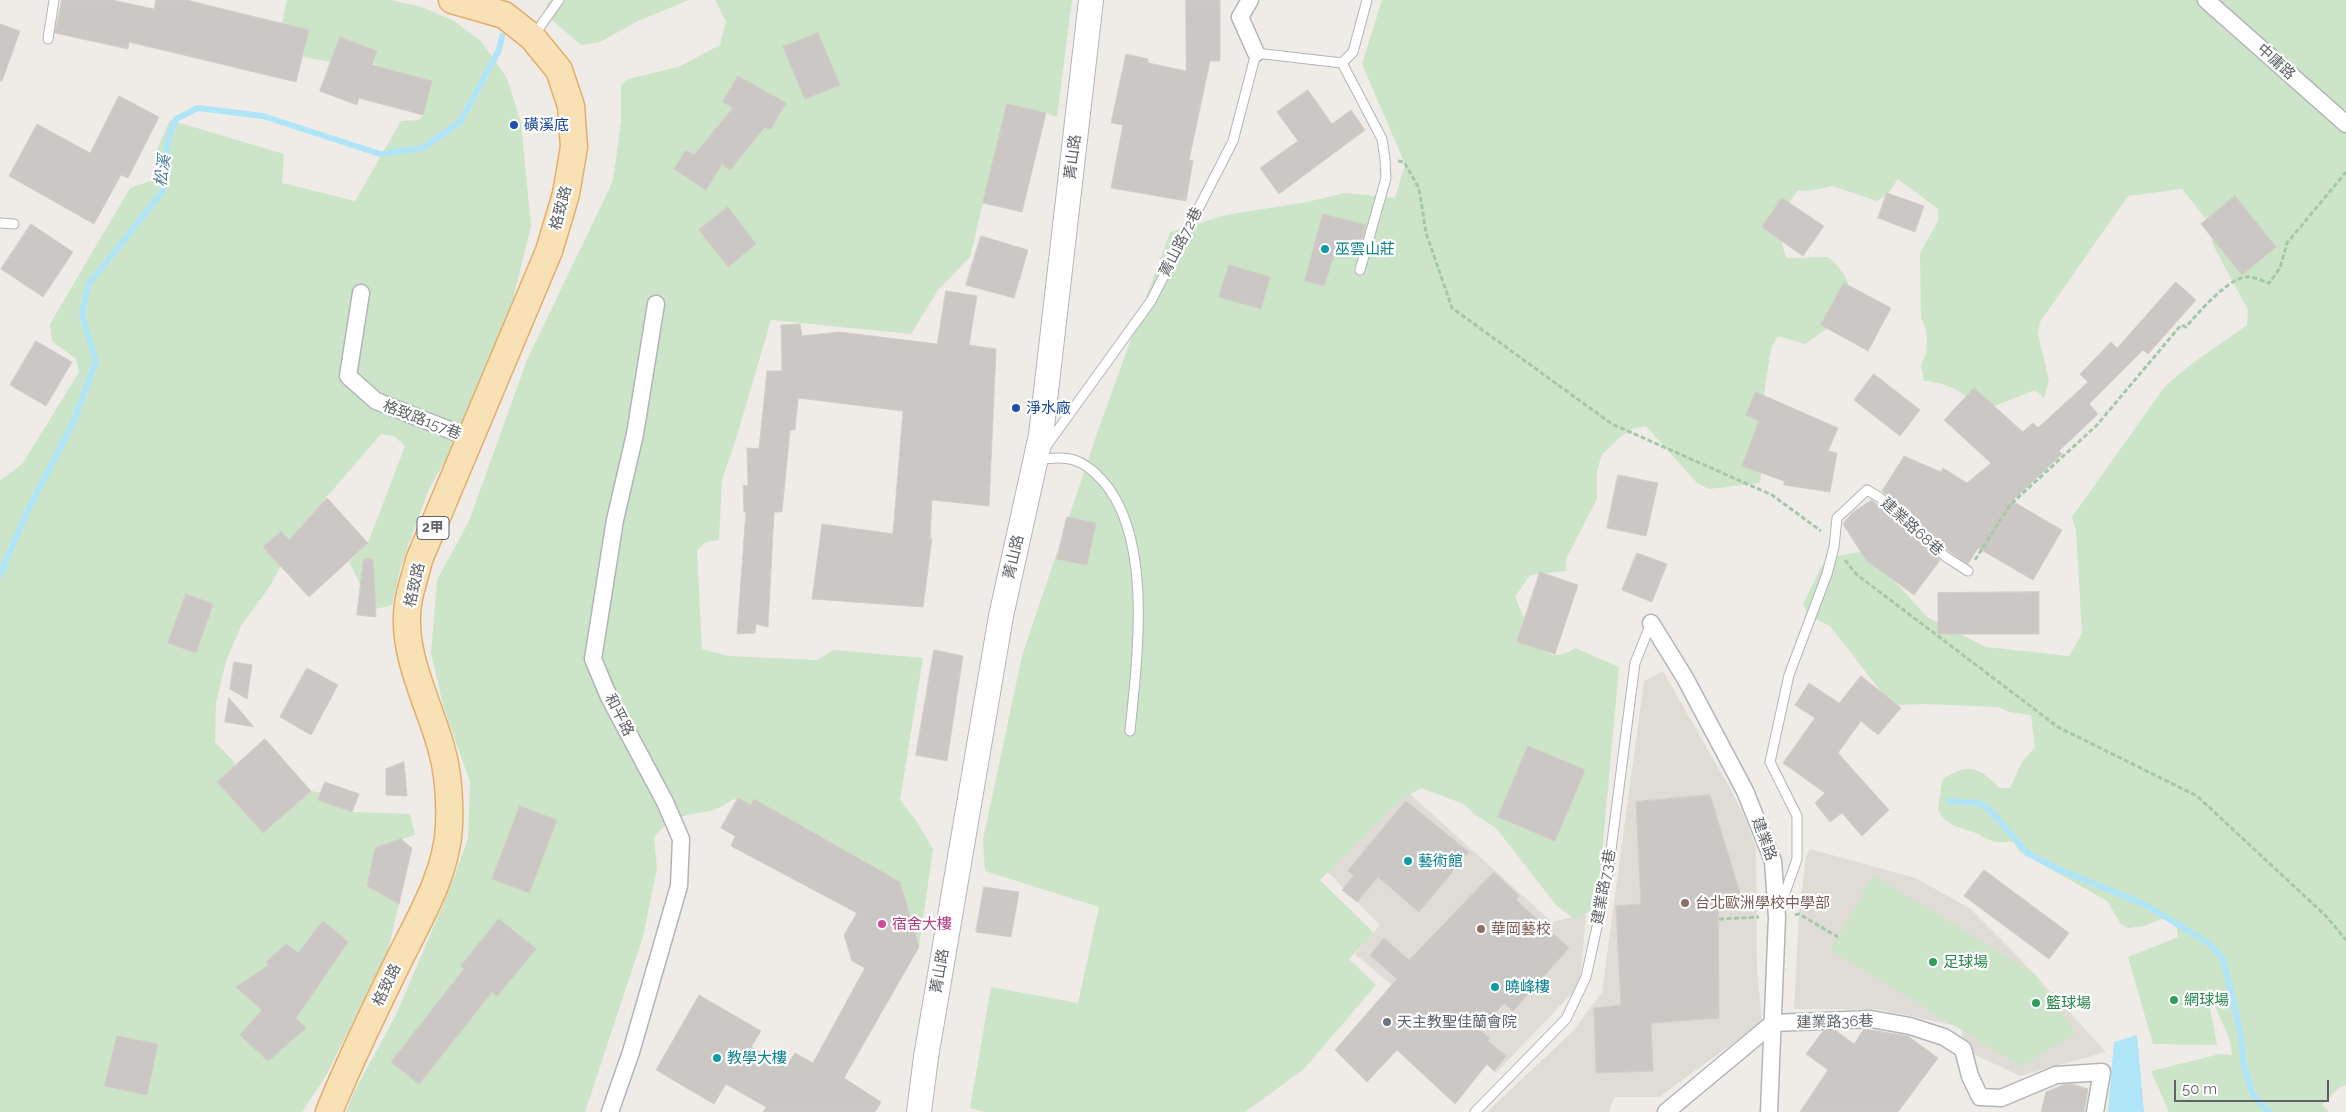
<!DOCTYPE html>
<meta charset="utf-8">
<style>
body{margin:0}
#map{position:relative;width:2346px;height:1112px;overflow:hidden;background:#efece7;font-family:Raleway,sans-serif}
canvas{display:block}
.scale{position:absolute;left:2174px;top:1080px;width:155px;height:22px;box-sizing:border-box;border:2px solid #5f6366;border-top:0;padding-left:6px;font-size:15px;line-height:18px;white-space:nowrap;color:#5f6366;-webkit-text-stroke:4px #fff;paint-order:stroke}
</style>
<div id="map">
<canvas width="2346" height="1112"></canvas>
<div class="scale">50 m</div>
</div>
<script>
const ctx = document.querySelector('canvas').getContext('2d');
ctx.lineJoin = 'round';
function paint(path, color) {
  ctx.fillStyle = color;
  ctx.fill(path, 'evenodd');
}
function strokePath(path, color, width, dash) {
  ctx.strokeStyle = color;
  ctx.lineWidth = width;
  ctx.lineCap = dash ? 'butt' : 'round';
  ctx.setLineDash(dash || []);
  ctx.stroke(path);
}
function write(font, color, halo, rows, align = 'center') {
  ctx.font = font + ' Raleway,"Noto Sans TC",sans-serif';
  ctx.lineWidth = 4.5;
  ctx.setLineDash([]);
  ctx.textBaseline = 'middle';
  ctx.strokeStyle = halo;
  ctx.fillStyle = color;
  for (const [text, x, y, turn = 0] of rows) {
    ctx.save();
    ctx.translate(x, y);
    ctx.rotate((+turn || 0) * Math.PI / 180);
    ctx.textAlign = isNaN(turn) ? turn : align;
    if (halo) ctx.strokeText(text, 0, 0);
    ctx.fillText(text, 0, 0);
    ctx.restore();
  }
}
paint(new Path2D(`
 M1663,671L1731,790L1742,812L1756,847L1757,969L1762,1022L1659,1097H1614L1609,1112H1487L1573,1031L1602,992L1644,681Z
 M1399,784L1552,922L1586,914L1580,985L1496,1073L1355,954L1380,925L1320,864Z
 M1810,849L1916,878L1971,909L2009,947L2106,1052L2020,1076L1963,1049L1962,1027L1877,1009H1794L1799,914L1806,857Z`), '#dfdcd6');
paint(new Path2D(`
 M287,0H390L422,7L454,21L481,41L507,78L521,123L531,226L513,300L472,414L428,491L401,566L392,605L376,609L374,587L361,586L349,562L368,543L405,446L394,436L381,434L306,521L297,548L281,531L263,547L281,566L270,586L241,626L226,661L216,703L215,742L236,764L217,782L263,833L311,791L321,793L319,800L352,812L410,814L415,835L375,848L367,886L399,904L388,950L327,1074L302,1112H0V481L23,463L79,372L76,359L52,341L50,324L130,188L153,180L155,154L170,120L284,154L282,183L355,201L401,121L419,120L423,115L377,67L373,61L377,51L341,37L331,62L303,57L309,30L282,23Z
 M551,0H689L638,21L600,42L581,45L545,14L547,4Z
 M715,0H1072L1057,117L1046,113L983,203L970,257L938,290L911,334L771,320L736,439L722,480L719,540L706,542L697,550L702,649L728,656L817,660L834,650L923,658L900,800L915,819L933,849L919,947L900,882L754,799L751,805L738,798C729,801 721,808 713,810C685,817 672,813 654,838L657,868L643,937L585,1112H346L355,1090L395,1017L448,893L468,839L470,782L443,705L431,653L437,580L469,521L527,360L613,181L621,121V85L628,79L678,67L720,45L726,21Z
 M1382,0H2346V1085L2340,1087L2322,1105L2329,1112H2169L2151,1071L2220,1054L2232,1055L2230,1040L2206,986L2217,1045L2153,1044L2128,957L2178,937L2176,922L2170,916L2144,926L2127,928L2121,924L2107,901L2019,851L2014,842H1996L1987,839L1976,833L1952,825L1943,818L1938,810L1942,780C1965,763 1980,766 1999,788H2010L2022,762L2035,747L2031,715L2009,712L1998,707L1925,704L1900,705L1890,703L1830,626L1809,616L1803,604L1823,563L1836,556L1861,552L1900,587L1927,617L1986,647L2069,656L2082,633L2076,530L2072,517L2163,389C2185,366 2221,344 2247,325L2248,310L2212,243L2211,230L2206,219L2182,189L2128,196L2040,322L2038,334L2049,381L2044,398L2035,390L1984,410C1965,395 1950,382 1924,381L1921,365L1926,353L1927,339L1926,329L1921,318L1920,253L1938,221V209L1898,179L1887,195L1877,201L1832,186L1809,191L1798,190C1793,198 1782,211 1780,220C1779,230 1782,249 1787,258L1828,257C1849,275 1851,285 1851,312L1805,344L1778,336L1771,348L1761,415L1764,449L1760,483L1709,489L1697,483L1646,426L1632,429L1623,435L1602,454L1597,471V499L1566,559V571L1530,575L1515,597C1527,623 1539,673 1575,648L1619,667L1597,908L1574,919L1556,905L1496,828L1474,814L1464,804L1421,788L1400,800L1320,880L1374,933L1349,959L1376,985L1304,1069L1245,1112H984L970,1108L991,987L1078,1003L1099,907L985,871L983,840L1022,656L1101,422L1170,232L1226,215L1307,202L1345,193L1395,198L1405,164L1362,64Z
 M1873,875L2035,974L2075,1033L2022,1067L1831,950Z`), '#cce4c7');
paint(new Path2D(`
 M2137,1035L2144,1112H2108L2114,1042Z`), '#b0e4f7');
strokePath(new Path2D(`
 M0,575L26,514L72,425L96,361L82,315L88,285L163,191L168,138L176,119L198,108L263,116L380,154L423,148L460,122L499,50L502,36
 M1949,801L1979,803L1990,810L2027,853L2058,869L2144,904L2210,944L2223,959L2240,1030L2244,1066L2252,1092L2262,1106L2270,1112`), '#b0e4f7', 6);
const building = new Path2D(`
 M62,0H112L154,9L156,0H186L309,30L296,82L129,42L128,49L55,33Z
 M1186,0H1220V61H1210L1189,160L1193,161L1186,201L1111,188L1123,125L1111,123L1126,54L1148,59V63L1186,71Z
 M0,24L20,31L2,81H0Z
 M818,33L840,85L805,99L783,47Z
 M340,37L377,51L372,65L432,81L423,115L359,98L357,105L320,91Z
 M738,76L786,103L770,130L765,127L730,170L722,164L706,190L674,169L686,150L694,155L733,108L723,102Z
 M1308,90L1332,124L1351,110L1365,130L1279,194L1260,168L1298,141L1277,112Z
 M119,96L159,117L128,178L121,175L94,224L9,176L37,124L90,153Z
 M1007,104L1046,113L1022,212L983,203Z
 M1887,193L1924,206L1915,232L1878,218Z
 M2235,196L2276,247L2242,275L2201,224Z
 M1782,198L1824,226L1803,256L1762,227Z
 M728,207L756,244L728,267L699,230Z
 M1323,214L1366,225L1359,251L1337,246L1324,286L1305,281Z
 M31,224L73,252L43,297L1,269Z
 M981,236L1028,250L1014,298L966,285Z
 M1229,265L1270,277L1261,309L1219,297Z
 M2176,282L2196,300L2148,354L2143,350L2089,404L2098,414L2059,451L2062,454L2012,501L2062,530L2033,580L1978,548L1968,564L1950,552L1882,491L1904,456L1941,472L1943,468L1967,483L1991,463L1944,420L1974,388L2023,432L2033,423L2038,428L2088,382L2080,374L2111,342L2117,348Z
 M1844,283L1891,308L1868,351L1821,325Z
 M946,291L977,296L969,345L996,349L989,506L932,500L930,539H932L923,607L812,599L822,524L893,534L903,411L798,398L795,430H790L782,512H774L768,627L756,624L755,633L737,634L746,512H744L743,485L748,486L747,448L759,449L767,371H782L781,325L800,324L802,336L839,332L937,344Z
 M36,341L72,362L46,406L10,385Z
 M1874,374L1920,410L1900,436L1854,400Z
 M1756,392L1838,428L1828,451L1837,453L1830,492L1784,485V481L1742,466L1759,421L1746,415Z
 M1618,475L1658,483L1646,536L1607,528Z
 M327,498L368,543L309,597L263,547L281,531L289,540Z
 M1872,500L1940,560L1914,595L1866,560L1843,524L1852,513Z
 M1067,517L1096,523L1087,565L1057,559Z
 M1637,553L1667,564L1652,602L1622,590Z
 M364,559H373L376,617L357,615Z
 M1540,572L1578,585L1555,654L1517,642Z
 M2039,592V634H1938V593Z
 M186,594L213,604L196,653L168,643Z
 M934,650L963,656L947,761L916,755Z
 M234,662L252,665L247,699L230,689Z
 M307,668L338,685L311,735L280,717Z
 M1861,676L1901,708L1878,735L1861,721L1838,753L1889,810L1862,836L1842,813L1830,822L1815,803L1825,793L1783,763L1815,718L1795,705L1809,683L1839,703Z
 M229,698L254,727L225,722Z
 M265,739L311,791L263,833L217,782Z
 M1528,746L1585,770L1555,841L1498,817Z
 M404,762L407,796L386,795V769Z
 M325,782L359,794L352,812L318,800Z
 M1710,795L1740,893L1718,894L1719,1018L1651,1023L1653,1071L1596,1073L1594,1008L1621,1005L1616,906L1641,904L1636,802Z
 M738,798L751,805L754,799L900,882L919,947L844,1078L881,1102L875,1112H763L766,1107L726,1084L714,1104L656,1070L699,995L761,1031L751,1047L786,1067L795,1053L813,1063L865,968L852,961L844,935L857,913L731,846L735,836L721,828Z
 M1406,801L1469,852L1419,912L1378,877L1357,902L1342,890L1354,875L1348,871Z
 M520,806L557,820L529,893L492,879Z
 M401,839L412,848L399,904L367,886L375,848Z
 M1984,870L2069,933L2049,959L1964,896Z
 M1494,872L1519,896L1516,900L1569,948L1513,1011L1504,1003L1479,1030L1490,1038L1488,1041L1506,1056L1494,1071L1487,1064L1455,1104L1397,1050L1367,1082L1335,1050L1397,979L1370,955L1384,938L1409,960Z
 M984,887L1019,892L1011,937L976,932Z
 M499,919L536,949L497,996L492,992L419,1084L391,1062L464,969L461,966Z
 M323,921L348,942L296,1018L306,1028L268,1061L240,1035L262,1010L236,987L269,965L266,962L286,944L298,953Z
 M1864,1029L1908,1036L1938,1058L1898,1112H1800L1828,1070L1806,1054L1823,1031L1835,1030L1854,1044Z
 M117,1036L158,1044L147,1095L105,1086Z
 M2072,1084L2088,1089L2084,1112H2041L2046,1092L2063,1085Z`);
paint(building, '#cbc7c4');
strokePath(building, '#d3cdc6', 1);
const lane = new Path2D(`
 M534,35L559,0
 M48,39L54,0
 M1342,63L1382,139L1385,159L1386,178L1360,270
 M0,223L14,224
 M1047,445L1151,301L1233,141L1256,53L1342,63L1353,52L1367,0
 M1038,460C1068,455 1082,458 1102,480C1154,537 1137,659 1130,731
 M1780,907L1797,859V816L1770,762L1789,675L1827,574L1834,547L1837,518L1867,490L1879,497L1946,557L1968,571
 M1475,1112L1566,1019L1586,977L1607,881L1635,663L1651,623`);
const street = new Path2D(`
 M1250,0L1240,17L1256,53
 M2206,0L2346,124
 M361,293L348,376L376,401L470,438
 M1651,623L1685,678L1745,791L1773,861L1777,917L1769,1112
 M610,1112L631,1052L679,886L681,839L665,802L609,697L593,659L615,520L635,434L656,304
 M1666,1112L1773,1023L1871,1019L1910,1026L1944,1037L1963,1049L1970,1076L1980,1097L2001,1098L2056,1075L2102,1072L2095,1112`);
const secondary = new Path2D(`
 M919,1112L926,1057L1001,616L1041,435L1091,0`);
const primary = new Path2D(`
 M329,1112C350,1060 374,1011 399,960C419,919 447,874 449,826C450,801 448,771 441,747C428,701 401,653 408,604C410,589 416,574 419,560L549,251L566,194L574,147L571,106L559,70L532,37L504,15L452,0`);
strokePath(lane, '#b2b5b8', 11);
strokePath(street, '#b2b5b8', 19);
strokePath(secondary, '#b4b7ba', 26);
strokePath(primary, '#e4ad6c', 29);
strokePath(new Path2D(`
 M1398,161L1404,162L1419,188L1426,233L1452,308L1612,424L1772,495L1821,531
 M1845,560L1856,574L2058,727L2197,796L2326,916L2346,940
 M1975,560L2010,505L2097,425L2181,325L2186,327C2198,313 2227,279 2246,277C2253,276 2262,281 2269,283L2280,268L2287,243L2346,172
 M1795,915L1799,914L1838,937
 M1719,919L1759,917`), '#a3c9a8', 3, [5, 2.5]);
strokePath(lane, '#fff', 9);
strokePath(street, '#fff', 16);
strokePath(secondary, '#fff', 24);
strokePath(primary, '#f7e1b5', 26);
for (const [x, y, r, color] of [
 [514,125,5,"#1a4fb4"],
 [1325,249,5,"#0f9aa8"],
 [1016,408,5,"#1a4fb4"],
 [1408,861,5,"#0f9aa8"],
 [1685,903,5,"#8d6e63"],
 [882,924,5,"#d1479c"],
 [1481,929,5,"#8d6e63"],
 [1933,962,5,"#2e9e5b"],
 [1495,987,5,"#0f9aa8"],
 [2174,1000,5,"#2e9e5b"],
 [2036,1003,5,"#2e9e5b"],
 [1387,1022,5,"#6b7280"],
 [717,1058,5,"#0f9aa8"]
]) {
  const dot = new Path2D();
  dot.arc(x, y, r, 0, 2 * Math.PI);
  ctx.fillStyle = color;
  ctx.fill(dot);
  strokePath(dot, '#fff', 2);
}
for (const [x, y, w] of [
 [433,528,32]
]) {
  const box = new Path2D();
  box.roundRect(x - w / 2, y - 11.5, w, 23, 4);
  ctx.fillStyle = '#fff';
  ctx.fill(box);
  strokePath(box, '#5f6366', 1);
}
write('bold 14px', '#5f6366', null, [
 ["2甲",433,528]
]);
write('15px', '#5f6366', '#fff', [
 ["中庸路",2276,62,42],
 ["菁山路",1073,157,-83],
 ["格致路",561,208,-75],
 ["菁山路72巷",1181,242,-63],
 ["格致路157巷",422,420,21],
 ["建業路68巷",1912,527,42],
 ["菁山路",1014,557,-77],
 ["格致路",415,585,-77],
 ["和平路",619,715,63],
 ["建業路",1764,839,70],
 ["建業路73巷",1604,887,-80],
 ["菁山路",940,971,-80],
 ["格致路",387,985,-64],
 ["建業路36巷",1835,1022,-1]
]);
write('15px', '#164399', '#fff', [
 ["磺溪底",524,125],
 ["淨水廠",1026,408]
], 'left');
write('15px', '#0d838f', '#fff', [
 ["巫雲山莊",1335,249],
 ["藝術館",1418,861],
 ["曉峰樓",1505,987],
 ["教學大樓",727,1058]
], 'left');
write('15px', '#785e54', '#fff', [
 ["台北歐洲學校中學部",1695,903],
 ["華岡藝校",1491,929]
], 'left');
write('15px', '#b23c85', '#fff', [
 ["宿舍大樓",892,924]
], 'left');
write('15px', '#27864d', '#fff', [
 ["足球場",1943,962],
 ["網球場",2184,1000],
 ["籃球場",2046,1003]
], 'left');
write('15px', '#5b616d', '#fff', [
 ["天主教聖佳蘭會院",1397,1022]
], 'left');
write('italic 16px', '#477c97', '#fff', [
 ["松溪",163,171,-82]
]);
</script>
